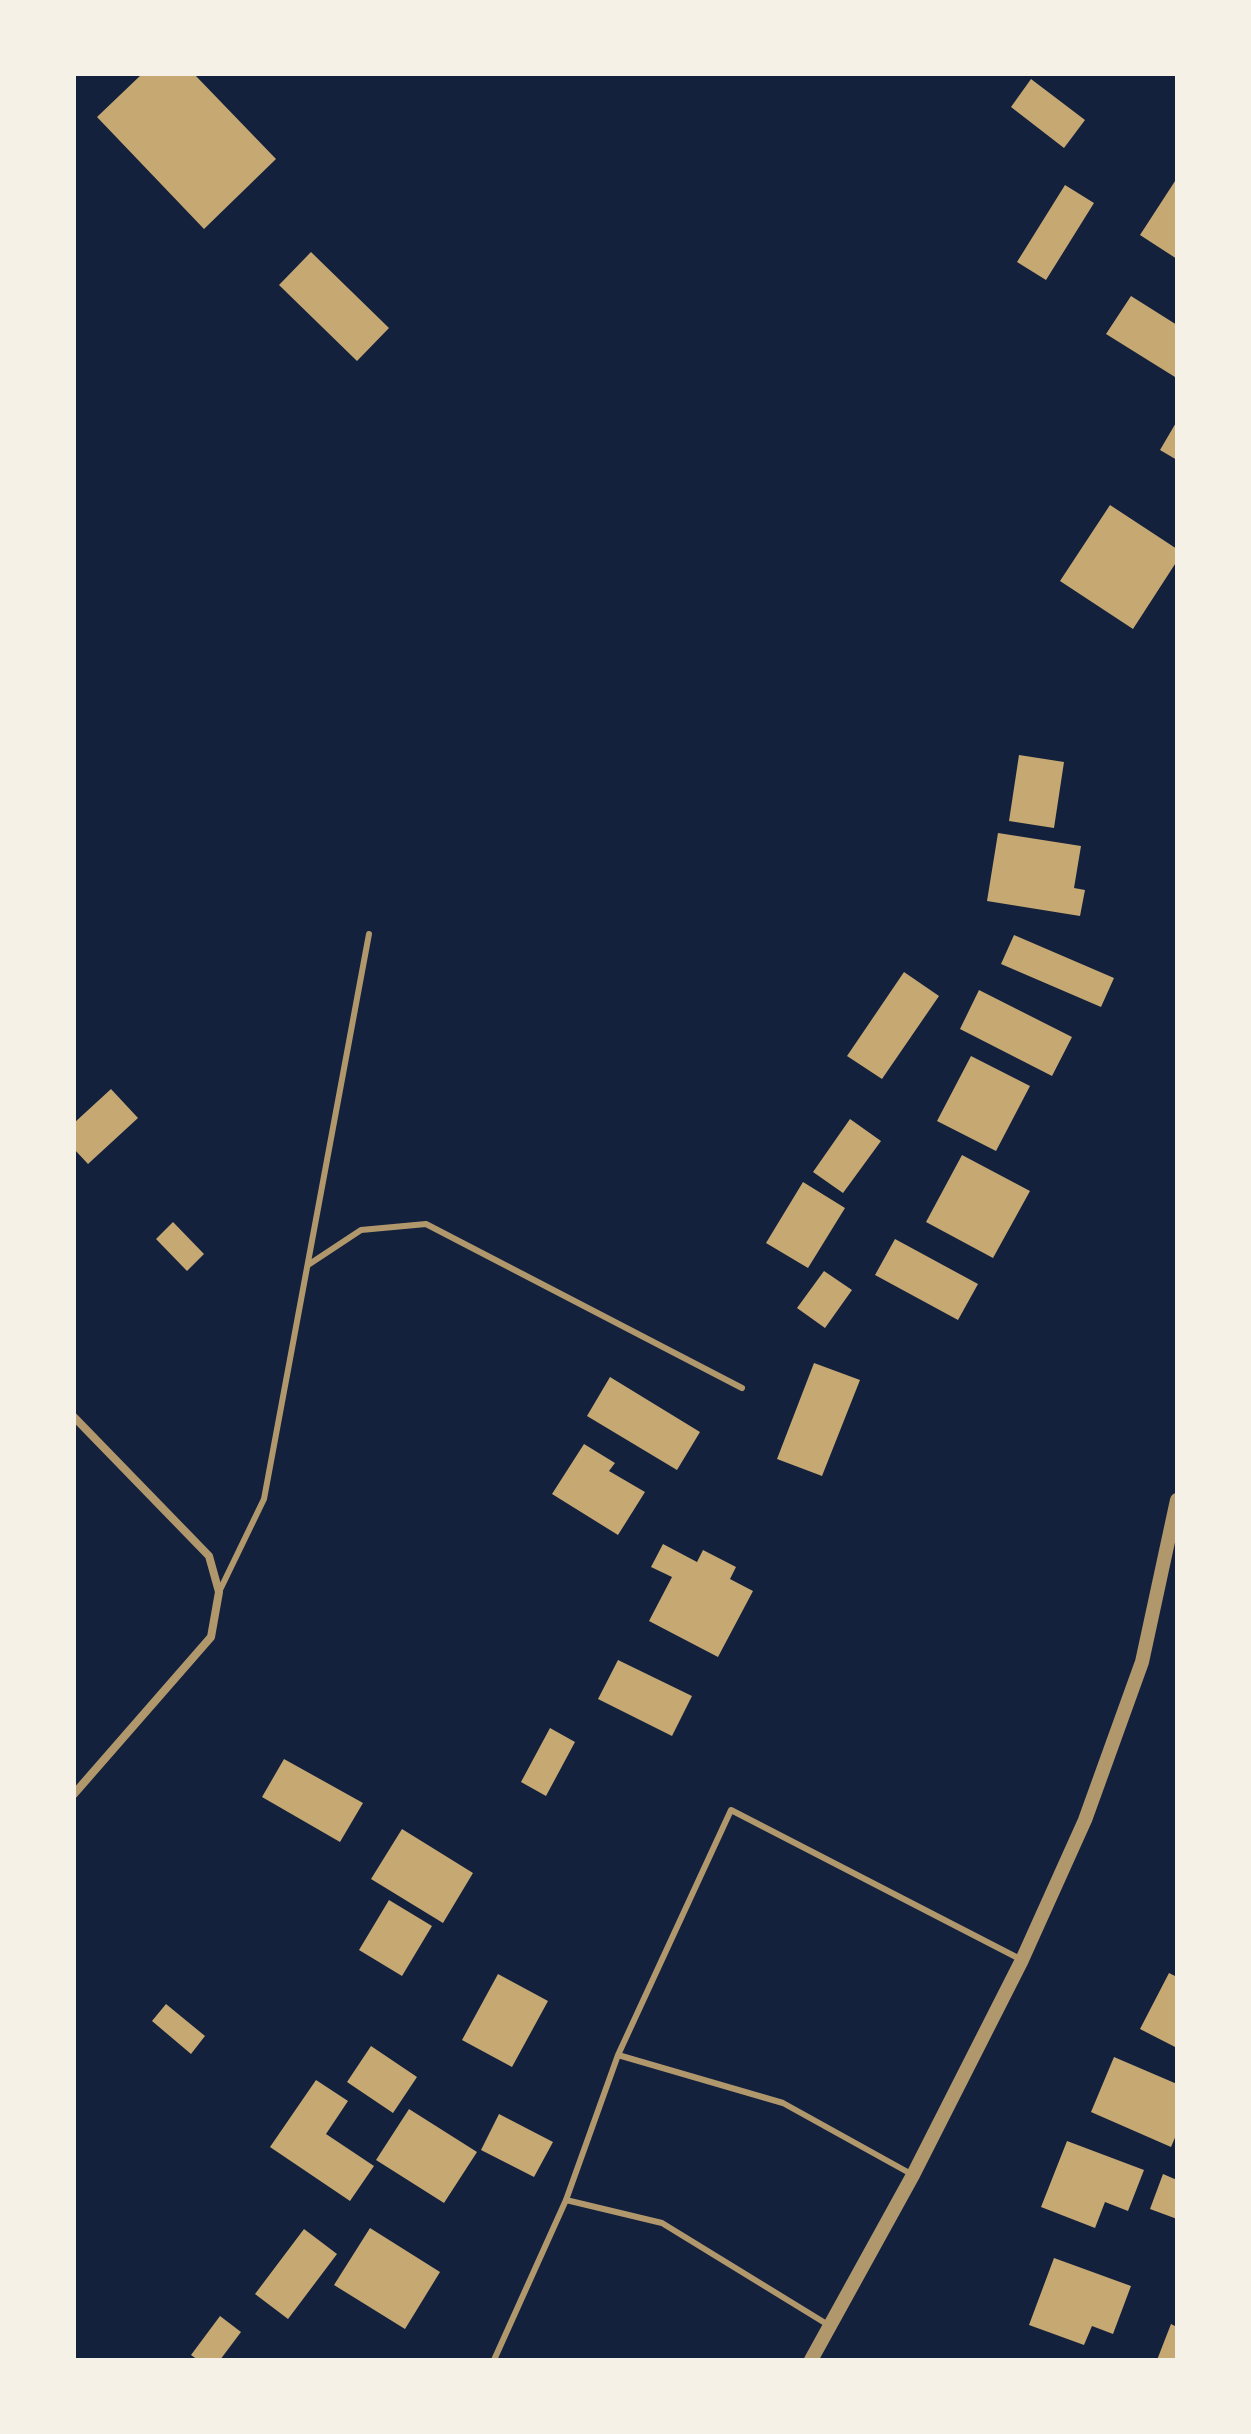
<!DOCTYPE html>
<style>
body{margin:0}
#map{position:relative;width:1251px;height:2434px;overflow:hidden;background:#14213d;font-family:Helvetica,sans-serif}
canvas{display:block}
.frame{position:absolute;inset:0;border:76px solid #f6f1e7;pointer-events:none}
</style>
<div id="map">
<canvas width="1251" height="2434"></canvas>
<div class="frame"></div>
</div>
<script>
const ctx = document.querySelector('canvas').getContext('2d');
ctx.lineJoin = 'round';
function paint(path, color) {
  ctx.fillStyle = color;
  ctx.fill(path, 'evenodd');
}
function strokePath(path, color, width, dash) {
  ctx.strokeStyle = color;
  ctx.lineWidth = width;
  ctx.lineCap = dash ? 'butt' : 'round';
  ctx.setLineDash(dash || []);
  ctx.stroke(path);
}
paint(new Path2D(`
 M142,74H194L276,159L204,229L97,117Z
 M1031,79L1085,120L1064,148L1011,107Z
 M1177,178V259L1140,235Z
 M1065,185L1094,203L1046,280L1017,262Z
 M311,252L389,328L357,361L279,285Z
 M1131,296L1177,325L1175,377L1106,334Z
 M1177,421V460L1160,450Z
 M1110,505L1177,549V561L1133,629L1060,581Z
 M1019,755L1064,762L1054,828L1009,821Z
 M998,833L1081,846L1074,888L1085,890L1080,916L987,901Z
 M1014,935L1114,978L1101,1007L1001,964Z
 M904,972L939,996L882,1079L847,1056Z
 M979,990L1072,1037L1052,1076L960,1029Z
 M971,1056L1030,1086L996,1151L937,1121Z
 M111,1089L138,1118L88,1164L74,1149V1123Z
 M850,1119L881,1141L843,1193L813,1172Z
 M962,1155L1030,1191L993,1258L926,1222Z
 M803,1182L845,1208L808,1268L766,1243Z
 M173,1222L204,1254L187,1271L156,1239Z
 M895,1239L978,1284L958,1320L875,1275Z
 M824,1271L852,1290L825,1328L797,1308Z
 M814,1363L860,1380L822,1476L777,1459Z
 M610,1377L700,1432L677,1470L587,1416Z
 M584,1444L615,1463L609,1471L645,1492L618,1535L552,1494Z
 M663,1544L697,1562L703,1550L736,1567L730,1579L753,1591L718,1657L649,1621L672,1577L651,1567Z
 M618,1660L692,1696L672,1736L598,1699Z
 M550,1728L575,1742L546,1796L521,1782Z
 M284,1759L363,1803L340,1842L262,1797Z
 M402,1829L473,1873L443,1923L371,1879Z
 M389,1900L432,1926L402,1976L359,1950Z
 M1169,1973L1177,1977V2048L1140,2029Z
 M498,1974L548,2001L512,2067L462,2040Z
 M166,2004L205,2036L191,2054L152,2021Z
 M371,2046L417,2077L393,2113L347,2082Z
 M1114,2057L1177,2084V2133L1171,2147L1091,2112Z
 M316,2080L348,2101L326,2134L374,2166L350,2201L270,2147Z
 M409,2109L477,2152L444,2203L376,2160Z
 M499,2114L553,2142L534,2177L481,2150Z
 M1067,2141L1144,2170L1128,2211L1105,2202L1095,2228L1041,2207Z
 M1163,2174L1177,2180V2219L1150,2209Z
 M370,2228L440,2272L405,2329L334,2285Z
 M304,2229L337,2254L288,2319L255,2294Z
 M1054,2258L1131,2286L1113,2334L1092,2326L1084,2345L1029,2325Z
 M220,2316L241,2332L220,2360H198L191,2355Z
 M1171,2324L1177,2327V2360H1157Z`), '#c6a872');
strokePath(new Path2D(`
 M308,1265L361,1230L426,1224L742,1388
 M219,1592L264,1499L369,934
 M618,2055L783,2103L913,2175
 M566,2200L662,2223L830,2326
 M494,2360L566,2200L618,2055L731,1810L1020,1959`), '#b1986c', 6);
strokePath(new Path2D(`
 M74,1417L209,1556L219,1592L211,1637L74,1794`), '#b1986c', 8);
strokePath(new Path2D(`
 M811,2360L913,2175L1022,1960L1085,1820L1142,1662L1177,1500`), '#b1986c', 14);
</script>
